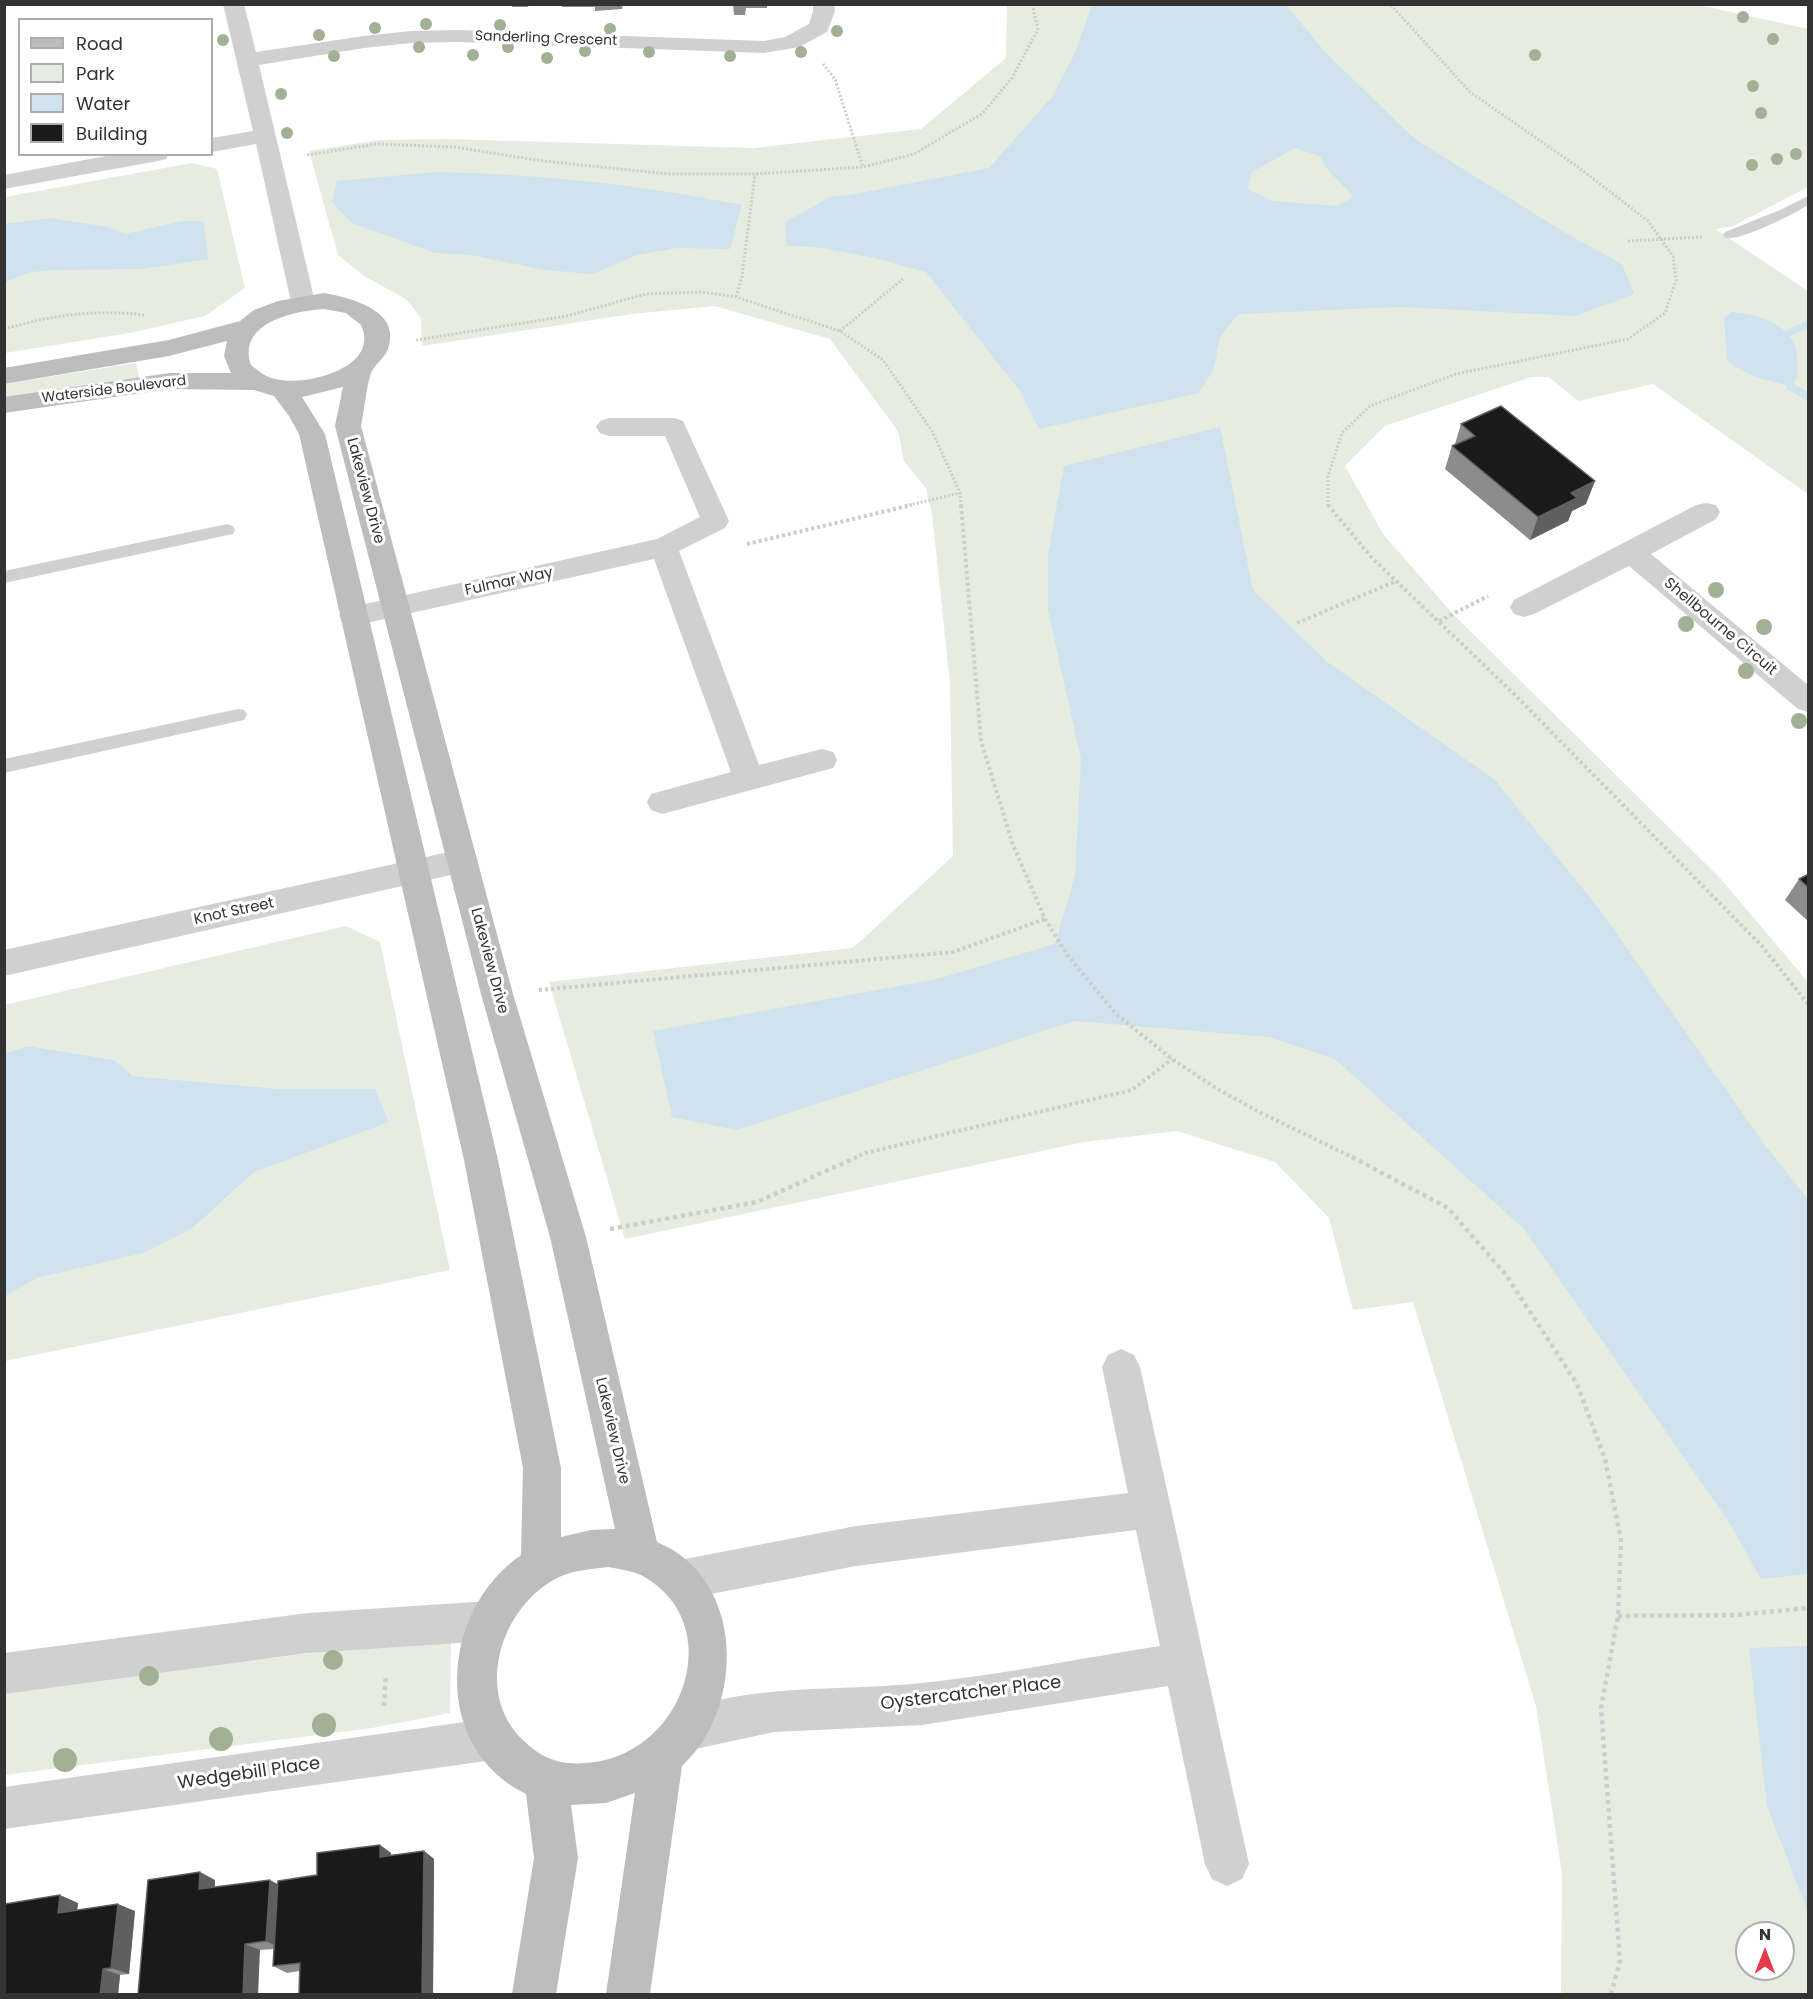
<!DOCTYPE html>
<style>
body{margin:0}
#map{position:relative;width:1813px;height:1999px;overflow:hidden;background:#fff;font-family:Poppins,sans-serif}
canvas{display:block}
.frame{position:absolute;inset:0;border:6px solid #333;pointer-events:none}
.legend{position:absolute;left:18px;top:18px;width:195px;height:138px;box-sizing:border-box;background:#fff;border:2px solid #adadad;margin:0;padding:8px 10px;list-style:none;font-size:18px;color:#333}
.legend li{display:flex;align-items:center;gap:12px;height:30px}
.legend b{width:30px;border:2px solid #adadad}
.north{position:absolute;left:1735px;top:1921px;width:60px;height:60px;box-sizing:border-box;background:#fff;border:2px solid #adadad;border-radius:50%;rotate:0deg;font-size:16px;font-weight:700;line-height:24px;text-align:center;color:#333}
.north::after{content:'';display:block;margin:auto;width:21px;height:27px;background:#e63946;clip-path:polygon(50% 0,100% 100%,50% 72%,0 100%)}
</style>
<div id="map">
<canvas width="1813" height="1999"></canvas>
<div class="frame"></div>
<ul class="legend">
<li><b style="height:8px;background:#bdbdbd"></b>Road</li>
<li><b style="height:16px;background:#e6ecdf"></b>Park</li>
<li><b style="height:16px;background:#cfe2ee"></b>Water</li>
<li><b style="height:16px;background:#1a1a1a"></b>Building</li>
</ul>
<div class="north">N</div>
</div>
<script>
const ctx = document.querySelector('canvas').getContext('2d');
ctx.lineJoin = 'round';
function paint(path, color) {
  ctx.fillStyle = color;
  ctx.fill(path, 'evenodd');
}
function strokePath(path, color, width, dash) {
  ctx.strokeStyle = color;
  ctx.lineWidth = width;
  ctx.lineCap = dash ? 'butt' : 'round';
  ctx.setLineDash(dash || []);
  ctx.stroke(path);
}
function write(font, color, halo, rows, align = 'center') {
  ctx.font = font + ' Poppins,sans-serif';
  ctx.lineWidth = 6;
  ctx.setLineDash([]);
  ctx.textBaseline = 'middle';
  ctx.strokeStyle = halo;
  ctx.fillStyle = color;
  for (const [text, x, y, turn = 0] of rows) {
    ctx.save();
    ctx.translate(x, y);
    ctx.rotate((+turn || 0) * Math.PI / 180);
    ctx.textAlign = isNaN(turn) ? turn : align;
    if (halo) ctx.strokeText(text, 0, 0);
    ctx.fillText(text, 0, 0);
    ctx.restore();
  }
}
paint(new Path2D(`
 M1694,4L1808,29V187L1733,226L1715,229L1808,291V494L1653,384L1578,401L1549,377H1531L1385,426L1345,466L1383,534L1453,614L1719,877L1808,982V1994H1561L1562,1873L1536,1706L1413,1302L1353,1310L1329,1218L1275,1162L1177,1131L1084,1142L625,1239L549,982L853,948L953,856L950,683L932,514L926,488L904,461L898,431L830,339L715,306L632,314L422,346L421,318L406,299L364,276L338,255L309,151L380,140L445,139L754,148L921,129L1006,58L1007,5ZM1747,1933H1783V1969H1747Z
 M192,163L217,169L245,288L205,316L129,333L5,353V197Z
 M136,363L139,378L5,398V384Z
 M346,926L380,942L450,1270L5,1361V1293L37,1278L57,1273L223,1201L255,1172L388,1122L375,1089H281L133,1076L115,1060L29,1046L5,1053L4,1005Z
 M451,1640L450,1713L372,1728L5,1775L4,1692L351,1648Z`), '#e6ecdf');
paint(new Path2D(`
 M1092,5H1286L1326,53L1415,139L1564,232L1622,264L1634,294L1576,316L1401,307L1238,314L1220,337L1214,369L1199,393L1039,429L1020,391L926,272L870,257L815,247L787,246L785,222L830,197L850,195L989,168L1052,97L1074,55ZM1295,148L1320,156C1327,173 1342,182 1353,197L1337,206L1273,201L1248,189L1252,172Z
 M438,172C538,174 643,185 742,205L730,249L677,248L637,255L593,274L545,270L471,255L435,253L352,223L332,202L337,181Z
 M50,218L108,227L125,234L182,221H204L208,259L142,269L55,270L31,272L5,282V224Z
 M1732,312C1754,314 1783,321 1794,343C1798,351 1797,367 1798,376L1791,386C1768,381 1746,376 1727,361L1724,318Z
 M1220,427L1253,590L1326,661L1495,780L1600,910L1764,1144L1808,1199V1574L1761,1579L1729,1522L1524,1229L1335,1059L1269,1037L1075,1021L736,1130L672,1117L653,1031L937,979L1055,944L1075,875L1081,759L1048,610V554L1064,466Z
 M29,1046L115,1060L133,1076L281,1089H375L389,1122L255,1172L191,1229L143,1253L37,1278L5,1296V1053Z
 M1808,1646V1912L1767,1806L1749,1648Z`), '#cfe2ee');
paint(new Path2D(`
 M1808,320V328L1786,338L1780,334Z
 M1791,382L1808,392V401L1787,389V383Z`), '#cfe2ee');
strokePath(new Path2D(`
 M823,64L835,79L863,167
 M307,155L377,144L454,147L543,161L669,174H755L863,167L914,154L983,113L1012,78L1038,29L1032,4
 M1628,241L1702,237
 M736,297L742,276L755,174
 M4,329C51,315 96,309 145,315
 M840,331L903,279
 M416,340L567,316L646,294L702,292L736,297L840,331L883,360L932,431L960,493L961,506
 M905,506L960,493
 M1328,506V476L1342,433L1370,406L1456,374L1628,339L1665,313L1676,280L1673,256L1648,221L1578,167L1470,92L1390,4`), '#cdcdcd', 3, [2, 2]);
strokePath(new Path2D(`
 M961,505L981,741L1013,845L1045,919L1068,956L1116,1014L1172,1059L1216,1088L1259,1112L1354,1158
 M1328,505L1372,558L1512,692L1761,945L1808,1004
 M747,544L912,505
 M1439,621L1488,596
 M1297,623L1396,581
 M539,990L953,952L1045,919
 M854,1158L865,1153L1132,1090L1172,1059`), '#cdcdcd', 4, [3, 3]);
strokePath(new Path2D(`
 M1352,1157L1448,1208L1506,1275L1577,1384L1605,1459L1621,1540L1618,1616L1601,1708L1620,1961L1611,1994
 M610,1229L757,1202L857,1157
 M1618,1616L1736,1615L1808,1608
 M384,1706L386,1675`), '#cdcdcd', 4.5, [4, 4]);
paint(new Path2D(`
 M1808,196V205C1794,214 1739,242 1725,238L1723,235L1725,232L1780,210Z
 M227,524L233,526L235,530L233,534L4,583V571Z
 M238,709L244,710L247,715L244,720L4,773V759Z`), '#d0d0d0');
paint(new Path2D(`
 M223,4H244L256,52L364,36L411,31L458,30L764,41L785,37L809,24L813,11V4H834L835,11L827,32L799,47L764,53L458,42L411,43L364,48L259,65L315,302L312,307L303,310L294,307L291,302L256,144L212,152V138L253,131Z
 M117,154H169L166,159L158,161L4,189V175Z
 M609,418H674L683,421L729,521L725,528L679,551L759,765L822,749L833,752L837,760L833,768L662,814L651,810L647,802L651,794L731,772L654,559L353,626L343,623L339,616L343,609L657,539L700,517L665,436H609L600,433L596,427L600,421Z
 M1706,503L1716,505L1720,512L1716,519L1651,554L1808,685V712L1798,709L1629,566L1534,614L1524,617L1514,614L1510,607L1514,600L1696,505Z
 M462,849L473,852L478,861L473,870L4,976V950Z
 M1121,1349L1134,1355L1140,1367L1249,1864L1242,1879L1227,1886L1212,1879L1205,1864L1168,1686L922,1725L774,1732L686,1751L671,1745L665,1730L671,1715C751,1682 838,1692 922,1683C1001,1675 1081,1658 1160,1646L1136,1530L856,1566L680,1600L666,1594L660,1580L666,1566L680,1560L856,1526L1128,1493L1102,1367L1108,1355Z
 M489,1601L503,1607L509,1621L503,1635L489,1641L308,1653L4,1694V1653L308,1613Z
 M493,1718L508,1724L514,1739L508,1754L493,1760L4,1829V1787Z`), '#d0d0d0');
paint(new Path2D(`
 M324,293C351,298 402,310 388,349C385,358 376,363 372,371C367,381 364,413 361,426L513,994L586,1237L657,1542C745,1578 746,1707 682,1766L650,1994H606L635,1793L606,1803L571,1805L578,1858L556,1994H512L534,1858L526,1794C430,1747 440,1611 521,1555L523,1468L464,1160L299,434L289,416L274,396L254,390L170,389L4,413V397L170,373H231L224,356L227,341L169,356L4,384V368L169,340L240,321L254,310L278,301ZM324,309L346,313L361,325C381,368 305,387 275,379C265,377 259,371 251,365C237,322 295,311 324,309ZM343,387L335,426L481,994L550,1237L615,1529L591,1530L561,1537V1468L498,1160L325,434L302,397ZM608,1567C619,1569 633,1571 643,1576C727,1623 686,1749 595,1762C565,1766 546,1762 524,1741C473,1694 500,1606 559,1577C574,1570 592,1569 608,1567Z`), '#bdbdbd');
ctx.fillStyle = '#a2b095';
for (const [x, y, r] of [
 [1743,17,6],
 [426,24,6],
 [500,25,6],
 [375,28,6],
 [610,29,6],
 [837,31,6],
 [319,35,6],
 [1773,39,6],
 [223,40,6],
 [419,47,6],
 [508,47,6],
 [585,51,6],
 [649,52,6],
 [801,52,6],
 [473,55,6],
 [1535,55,6],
 [334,56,6],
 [730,56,6],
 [547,58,6],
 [1753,86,6],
 [281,94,6],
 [1761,113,6],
 [287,133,6],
 [1796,154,6],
 [1777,159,6],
 [1752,165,6],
 [1716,590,8],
 [1686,624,8],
 [1764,627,8],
 [1746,671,8],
 [1799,721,8],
 [333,1660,10],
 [149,1676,10],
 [324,1725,12],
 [221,1739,12],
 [65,1760,12]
]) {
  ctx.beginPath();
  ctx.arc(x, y, r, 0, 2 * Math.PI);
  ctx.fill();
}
paint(new Path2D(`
 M497,4H529L528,7H512V5Z
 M562,4H623L622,9L595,11V7H562Z
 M733,4H767V8H746L745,15H734Z
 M1461,424L1586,504L1572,511L1568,521L1530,540L1445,469L1452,446L1455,444Z
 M1809,874V922L1785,900L1799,879Z
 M380,1845L391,1853V1855L424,1851L434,1859L433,1995H299L300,1971L287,1973L273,1966L274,1949L260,1950L138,1995L215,1880V1887L278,1884L317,1875Z
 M78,1903L77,1910L135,1911L129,1974L120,1975L118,1995H4Z`), '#8c8c8c');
paint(new Path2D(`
 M1595,481L1586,504L1572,511L1568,521L1530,540L1538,517L1571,493Z
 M380,1845L391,1853V1865L380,1857Z
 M424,1851L434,1859L433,1995H422Z
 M200,1872L215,1880L214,1897L199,1889Z
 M270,1880L283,1887L280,1948L266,1941Z
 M60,1895L78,1903L76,1920L58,1913Z
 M118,1904L135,1911L129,1974L111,1968Z
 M245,1944L260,1950L258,1995H243Z
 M103,1969L120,1975L118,1995H100Z`), '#5f5f5f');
const building = new Path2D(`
 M1501,406L1595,481L1571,493L1577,498L1538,517L1452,446L1475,436L1461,424Z
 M1809,874V888L1799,879Z
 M380,1845V1857L424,1851L422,1995H299L300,1963L273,1966L278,1881L317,1875V1853Z
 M200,1872L199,1889L270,1880L266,1941L245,1944L243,1995H138L148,1880Z
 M60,1895L58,1913L118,1904L111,1968L103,1969L100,1995H4L5,1904Z`);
paint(building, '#1a1a1a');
strokePath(building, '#5f5f5f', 1.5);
write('14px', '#333', '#fff', [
 ["Sanderling Crescent",546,39,2],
 ["Waterside Boulevard",114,390,-7]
]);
write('15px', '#333', '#fff', [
 ["Lakeview Drive",365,491,75],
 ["Fulmar Way",509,582,-12],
 ["Shellbourne Circuit",1720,627,40],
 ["Knot Street",234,912,-12],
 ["Lakeview Drive",489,961,75],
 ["Lakeview Drive",612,1431,77]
]);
write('18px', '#333', '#fff', [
 ["Oystercatcher Place",971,1694,-7],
 ["Wedgebill Place",249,1774,-8]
]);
</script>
